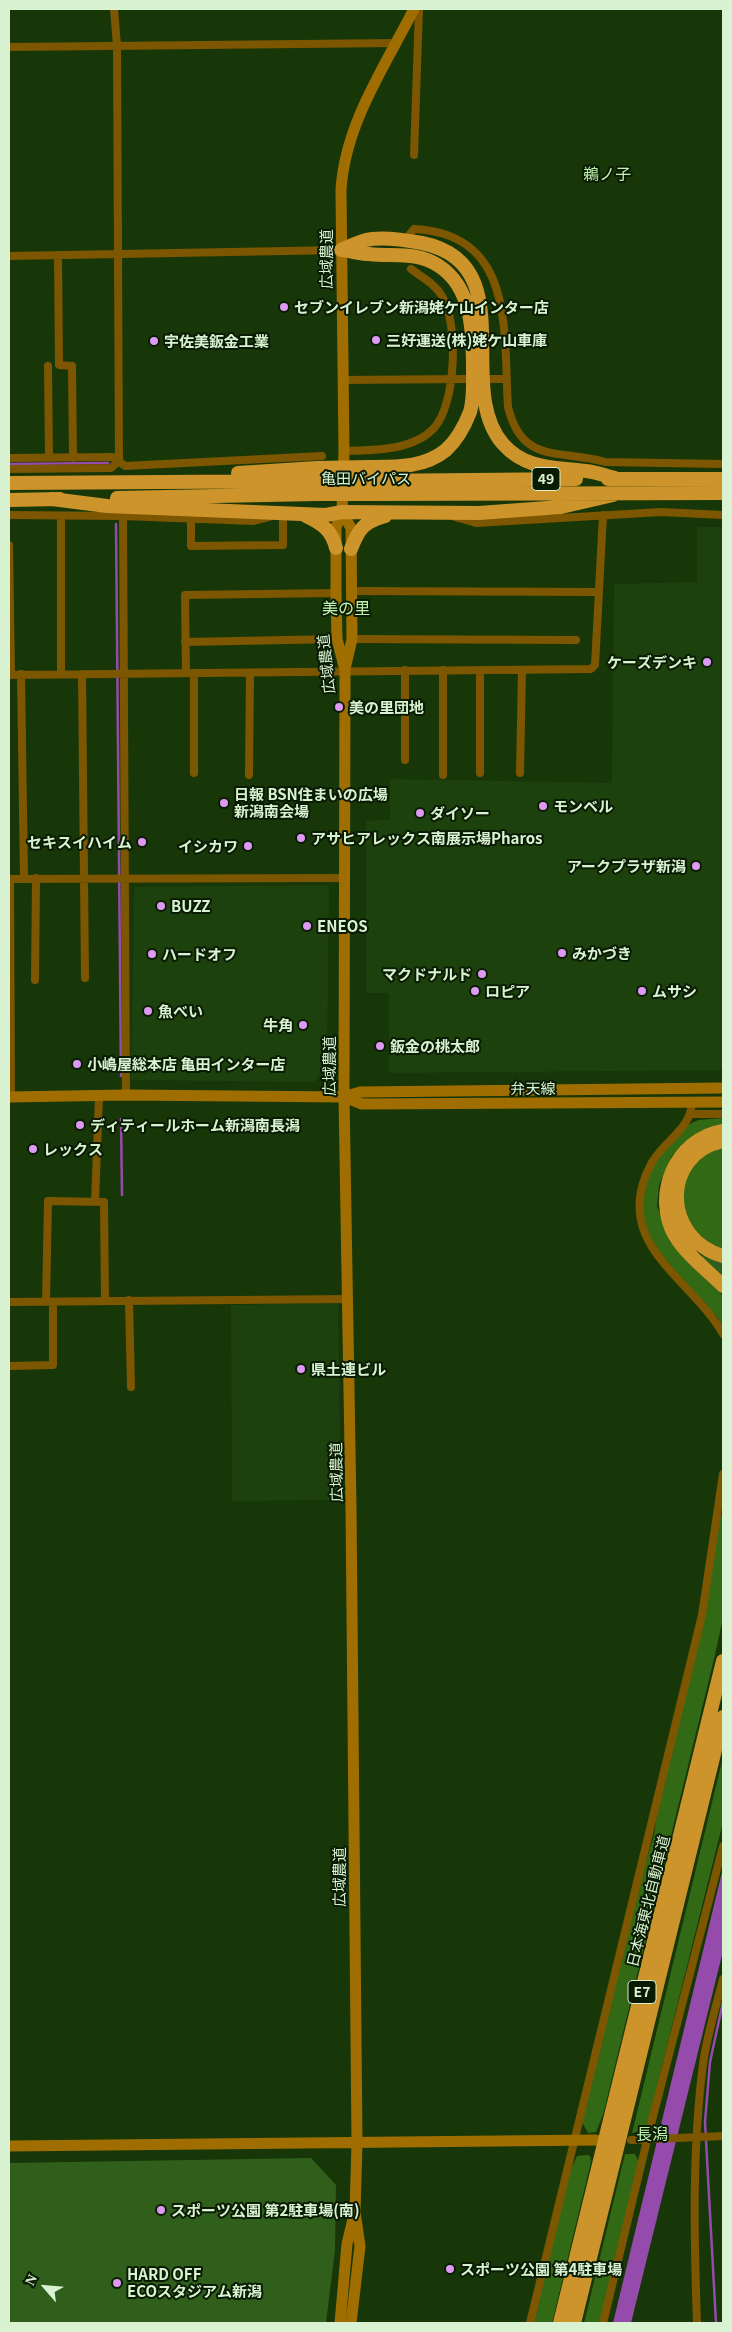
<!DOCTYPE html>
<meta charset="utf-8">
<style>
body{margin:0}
#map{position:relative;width:732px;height:2332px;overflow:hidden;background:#173708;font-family:Georgia,serif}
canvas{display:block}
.frame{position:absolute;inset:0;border:10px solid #d9f2d1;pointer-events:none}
.north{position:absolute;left:20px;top:2262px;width:50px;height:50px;-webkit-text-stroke:4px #091b03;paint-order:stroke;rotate:297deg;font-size:14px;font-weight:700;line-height:20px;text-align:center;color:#d9f2d1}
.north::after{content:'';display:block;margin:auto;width:18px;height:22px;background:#d9f2d1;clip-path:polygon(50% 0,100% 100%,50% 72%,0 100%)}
</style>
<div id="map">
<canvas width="732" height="2332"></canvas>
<div class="frame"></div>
<div class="north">N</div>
</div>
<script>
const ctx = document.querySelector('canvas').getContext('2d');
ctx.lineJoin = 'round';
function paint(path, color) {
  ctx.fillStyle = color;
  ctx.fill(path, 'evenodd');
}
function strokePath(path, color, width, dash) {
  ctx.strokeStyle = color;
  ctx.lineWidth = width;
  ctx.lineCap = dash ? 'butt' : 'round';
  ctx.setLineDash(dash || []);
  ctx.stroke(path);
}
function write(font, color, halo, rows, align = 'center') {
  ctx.font = font + ' Georgia,"Noto Sans JP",serif';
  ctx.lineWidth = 4;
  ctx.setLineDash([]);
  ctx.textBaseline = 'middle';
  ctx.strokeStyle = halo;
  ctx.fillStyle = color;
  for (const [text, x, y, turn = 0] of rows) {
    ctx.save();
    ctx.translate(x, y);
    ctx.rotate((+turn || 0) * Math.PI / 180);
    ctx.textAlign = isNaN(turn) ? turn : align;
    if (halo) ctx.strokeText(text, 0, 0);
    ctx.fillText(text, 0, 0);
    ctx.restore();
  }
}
paint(new Path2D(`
 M697,527H723V1070L389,1073V993H366V821L390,820V779L612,783L614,584L697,582Z
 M329,885L327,1065L314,1082L131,1080L134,887Z
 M338,1303L341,1500L232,1501L231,1305Z`), '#1d410c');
paint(new Path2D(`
 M703,1254L723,1261V1278L701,1257Z
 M311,2158L336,2185L335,2250L326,2323H9V2163Z`), '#305f1b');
paint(new Path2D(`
 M723,1118V1124L697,1134L681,1146L672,1156L659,1185L657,1206L669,1241L723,1296V1331L719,1323V1319L655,1248L643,1218L641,1188L653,1164L688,1125L698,1120Z
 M723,1147V1250C718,1248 709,1247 705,1243C668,1213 678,1161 723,1147Z
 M723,1513V1618L714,1659L603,2115L596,2132L588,2133L582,2122L645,1865L654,1835L658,1807L720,1516Z
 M723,1757V1822L646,2130L632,2133Z
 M625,2154H635L640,2164L601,2323H584Z
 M587,2155L590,2156L591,2162L552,2323H531L571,2169L577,2156Z`), '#316914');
paint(new Path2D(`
 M723,1868V1951L631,2323H613Z`), '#954bac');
strokePath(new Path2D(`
 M9,464L108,463
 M116,524L121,1076
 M121,1119L122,1195
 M716,2323L705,2122L710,2062L723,2002`), '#954bac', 2.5);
strokePath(new Path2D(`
 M9,47L397,43
 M414,155L419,9
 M405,240L414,229C516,234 503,332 508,407C522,465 560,449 605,462L723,464
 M9,256L341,250
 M58,256L59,365L72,366L73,458
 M48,366L49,458
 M489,379H506
 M342,380L466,379
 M344,451C372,450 413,451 434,428C456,404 459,324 442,296C435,284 423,278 411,269
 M9,458L113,457L125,466L322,456
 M9,469L111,468L119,461L117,46L114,9
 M9,515L123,516L254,521L269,517
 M61,516V674
 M123,516L126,1095
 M455,517L476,523L661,512L723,515
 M191,518V546L283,545V514L280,515
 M9,545L11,675
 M352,591L599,592
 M352,639L576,640
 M185,642L337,639
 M405,670V760
 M443,670V775
 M186,673L185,595L336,593
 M21,674L24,878
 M82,674L85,978
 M9,675L591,669L595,665L603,515
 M194,773V673
 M480,773V670
 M520,773L522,670
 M249,775L250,673
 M9,879L346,878
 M10,879L11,1097
 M35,980L36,878
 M692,1102C691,1130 664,1140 651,1164C609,1244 692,1278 723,1334
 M692,1114H723
 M95,1202L99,1097
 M129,1300L131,1387
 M9,1302L348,1299
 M46,1302L48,1201L104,1202L105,1301
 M9,1366L53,1365V1302
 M631,2140L723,2136
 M530,2323L702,1615L723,1474
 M603,2323L650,2128L723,1846
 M697,2323C694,2237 692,2150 703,2064C707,2035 716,2007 723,1979`), '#7d5602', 8);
strokePath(new Path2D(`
 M342,512L351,528L352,639L345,669
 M9,1097L126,1095L344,1097L360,1092L723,1088
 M344,1097L362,1104L723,1102
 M9,2146L596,2140
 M340,2323L347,2244L353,2219
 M351,2323L360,2246L355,2212L357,2143L351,1507L344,1097L345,670L337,639L336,593V527L342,512L344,451L341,190C345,124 385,66 414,9`), '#a06e00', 11);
strokePath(new Path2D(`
 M341,250C349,247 357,242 366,240C382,236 406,240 422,243C524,264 453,387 503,444C526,470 555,467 586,471C596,472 606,476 615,478
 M342,250C351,251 360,254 369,254C394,257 416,251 439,266C473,288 473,334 473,370C473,383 474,399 470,412C465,425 457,440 446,450C424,468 396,467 369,467
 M238,473L317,468
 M608,479H723
 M369,481L576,479
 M9,483L316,481
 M370,494L723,493
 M117,498L316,494
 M52,499L107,506L326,515L342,512L479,513L561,507L613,495
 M9,500L60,499
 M306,516C323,524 332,531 336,548
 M351,549C359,528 364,522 385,516
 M723,1131C675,1139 652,1195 675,1236C687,1255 707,1270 723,1286
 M723,1141C660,1155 663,1239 723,1256
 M560,2323L723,1661
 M574,2323L723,1717`), '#cd942b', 14);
strokePath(new Path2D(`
 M317,468L369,467
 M316,481H369
 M316,494H370`), '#cd942b', 14);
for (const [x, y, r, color] of [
 [284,307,5,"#dd99f3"],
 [376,340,5,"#dd99f3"],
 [154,341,5,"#dd99f3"],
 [707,662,5,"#dd99f3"],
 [339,707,5,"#dd99f3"],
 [224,803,5,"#dd99f3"],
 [543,806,5,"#dd99f3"],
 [420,813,5,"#dd99f3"],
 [301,838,5,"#dd99f3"],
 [142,842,5,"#dd99f3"],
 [248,846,5,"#dd99f3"],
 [696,866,5,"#dd99f3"],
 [161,906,5,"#dd99f3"],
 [307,926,5,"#dd99f3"],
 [562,953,5,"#dd99f3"],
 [152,954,5,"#dd99f3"],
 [482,974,5,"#dd99f3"],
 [475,991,5,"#dd99f3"],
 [642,991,5,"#dd99f3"],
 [148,1011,5,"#dd99f3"],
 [303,1025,5,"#dd99f3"],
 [380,1046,5,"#dd99f3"],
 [77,1064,5,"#dd99f3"],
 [80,1125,5,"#dd99f3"],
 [33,1149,5,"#dd99f3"],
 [301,1369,5,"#dd99f3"],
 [161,2210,5,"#dd99f3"],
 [450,2269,5,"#dd99f3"],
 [117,2283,5,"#dd99f3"]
]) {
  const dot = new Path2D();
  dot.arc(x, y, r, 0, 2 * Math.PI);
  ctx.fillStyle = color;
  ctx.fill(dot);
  strokePath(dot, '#091b03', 2);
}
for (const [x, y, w] of [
 [546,479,28],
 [642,1992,28]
]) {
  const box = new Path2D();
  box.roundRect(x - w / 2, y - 11.5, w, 23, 4);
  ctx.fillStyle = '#091b03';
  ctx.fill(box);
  strokePath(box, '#d9f2d1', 1);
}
write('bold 14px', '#d9f2d1', null, [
 ["49",546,479],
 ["E7",642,1992]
]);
write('15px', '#d9f2d1', '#091b03', [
 ["広域農道",326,259,-90],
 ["亀田バイパス",366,478],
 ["広域農道",326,664,-96],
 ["広域農道",329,1066,-90],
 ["弁天線",533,1088],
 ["広域農道",336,1472,-91],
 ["広域農道",339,1877,-90],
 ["日本海東北自動車道",648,1901,-76]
]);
write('bold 15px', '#d9f2d1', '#091b03', [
 ["セブンイレブン新潟姥ケ山インター店",294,307],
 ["三好運送(株)姥ケ山車庫",386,340],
 ["宇佐美鈑金工業",164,341],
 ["ケーズデンキ",697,662,"right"],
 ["美の里団地",349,707],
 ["日報 BSN住まいの広場",234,794],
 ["新潟南会場",234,811],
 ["モンベル",553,806],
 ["ダイソー",430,813],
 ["アサヒアレックス南展示場Pharos",311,838],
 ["セキスイハイム",132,842,"right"],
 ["イシカワ",238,846,"right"],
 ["アークプラザ新潟",686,866,"right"],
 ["BUZZ",171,906],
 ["ENEOS",317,926],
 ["みかづき",572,953],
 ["ハードオフ",162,954],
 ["マクドナルド",472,974,"right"],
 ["ロピア",485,991],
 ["ムサシ",652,991],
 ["魚べい",158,1011],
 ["牛角",293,1025,"right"],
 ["鈑金の桃太郎",390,1046],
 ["小嶋屋総本店 亀田インター店",87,1064],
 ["ディティールホーム新潟南長潟",90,1125],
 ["レックス",43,1149],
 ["県土連ビル",311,1369],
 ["スポーツ公園 第2駐車場(南)",171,2210],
 ["スポーツ公園 第4駐車場",460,2269],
 ["HARD OFF",127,2274],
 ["ECOスタジアム新潟",127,2291]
], 'left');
write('16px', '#c1f3b0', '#091b03', [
 ["鵜ノ子",607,174],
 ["美の里",346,608],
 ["長潟",652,2134]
]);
</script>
